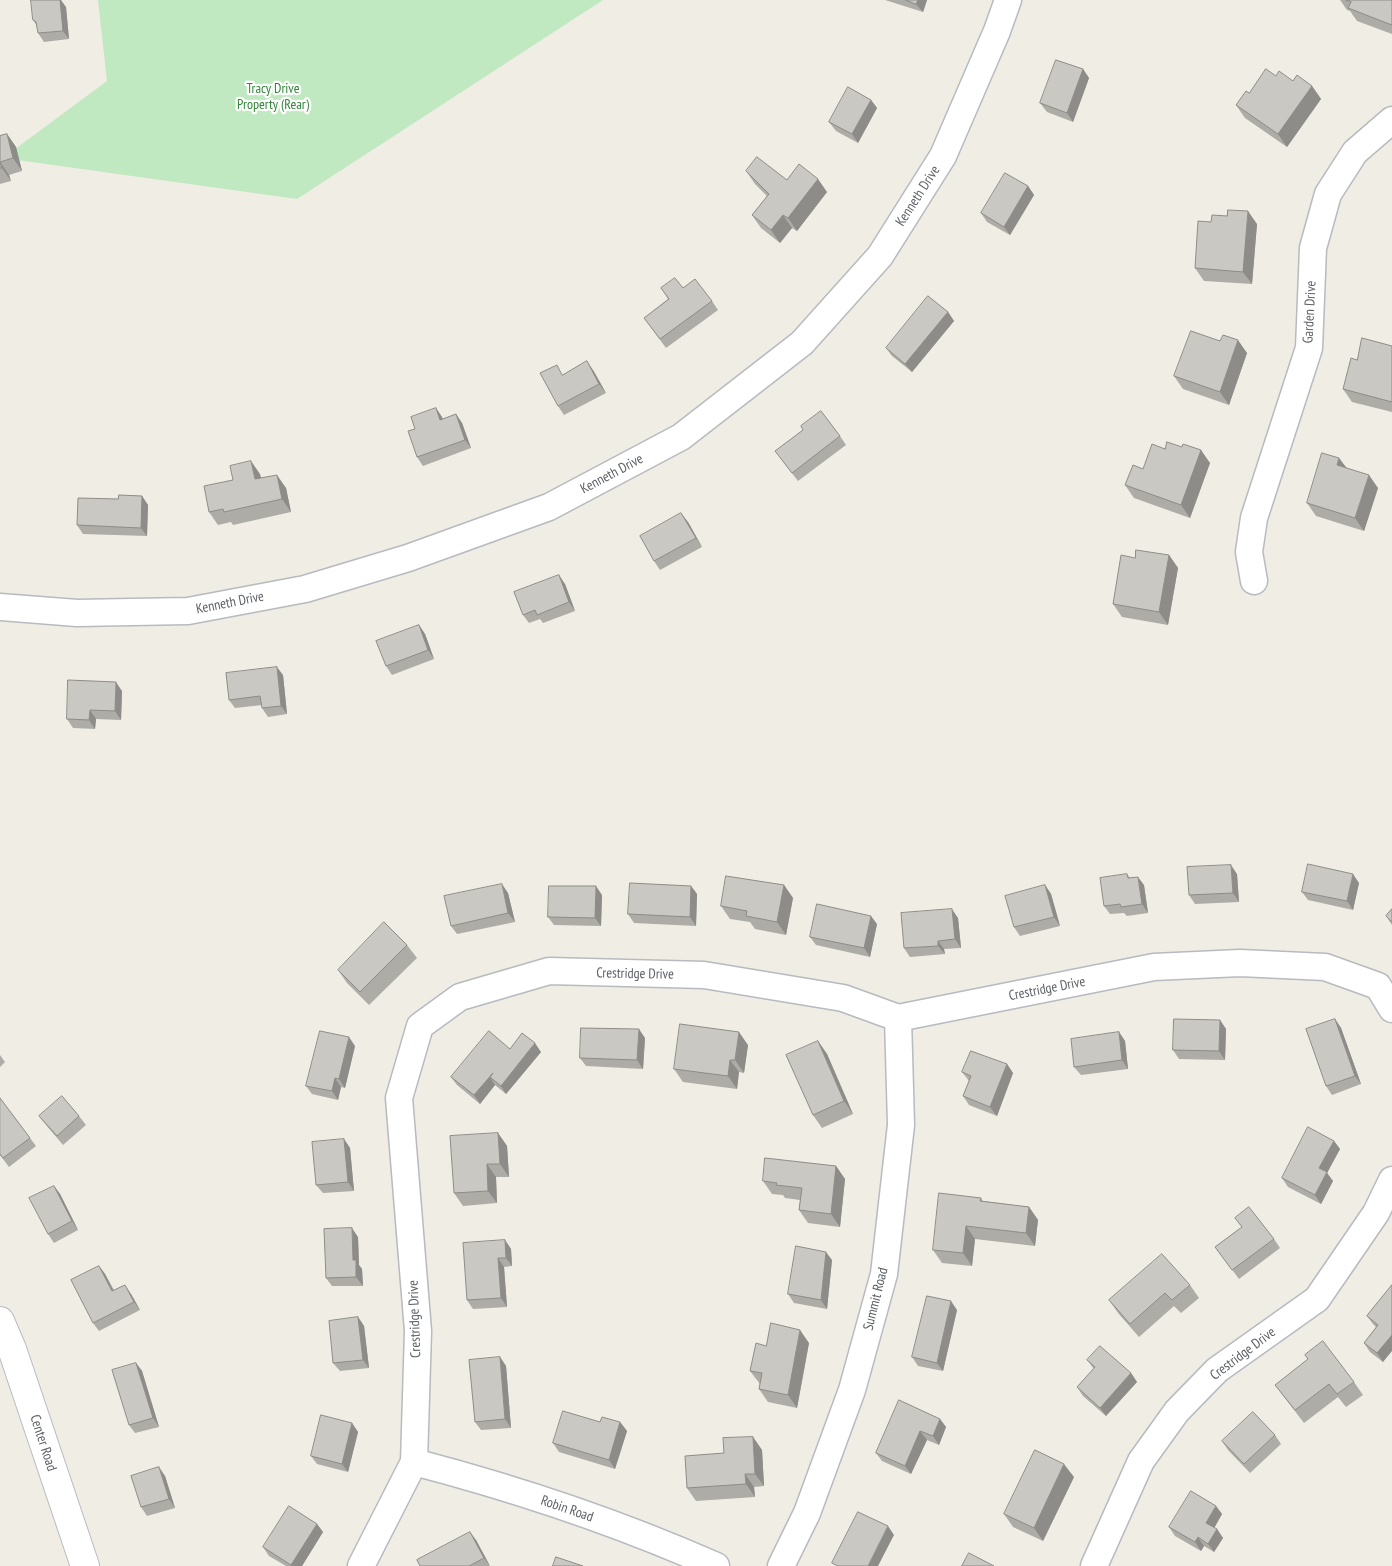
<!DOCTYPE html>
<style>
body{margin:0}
canvas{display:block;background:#efede4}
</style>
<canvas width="1392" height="1566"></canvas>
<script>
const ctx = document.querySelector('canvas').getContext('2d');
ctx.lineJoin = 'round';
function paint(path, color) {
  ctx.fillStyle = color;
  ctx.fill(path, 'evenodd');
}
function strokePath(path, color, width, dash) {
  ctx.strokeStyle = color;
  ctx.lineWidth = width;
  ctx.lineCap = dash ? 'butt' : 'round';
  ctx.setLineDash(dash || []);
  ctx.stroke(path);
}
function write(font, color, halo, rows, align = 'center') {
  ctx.font = font + ' "PT Sans Narrow",sans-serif';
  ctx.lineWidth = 4.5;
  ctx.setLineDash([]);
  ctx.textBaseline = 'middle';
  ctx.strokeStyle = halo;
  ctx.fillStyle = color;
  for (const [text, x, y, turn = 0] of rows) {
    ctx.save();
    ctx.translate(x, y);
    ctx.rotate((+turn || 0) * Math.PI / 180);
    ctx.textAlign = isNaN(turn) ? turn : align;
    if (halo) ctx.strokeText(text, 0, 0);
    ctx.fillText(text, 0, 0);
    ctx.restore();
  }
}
paint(new Path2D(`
 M98,0H603L297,199L3,158L107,81Z`), '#c0e8c1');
const street = new Path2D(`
 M1254,581L1249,552L1254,518L1309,348L1313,248L1328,194L1355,152L1392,120
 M0,607L77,613L188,611L305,589L408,558L549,507L681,437L802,343L880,256L943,156L997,31L1008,0
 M414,1462C517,1489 619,1523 716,1566
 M361,1566L414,1462L418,1331L399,1098L420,1026L460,997L549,971L704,975L843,998L898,1018L1154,967L1240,963L1325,967L1378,986L1392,1009
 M781,1566L807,1513L852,1390L884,1274L901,1125L898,1018
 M1094,1566L1141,1461L1177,1411L1217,1370L1317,1299L1376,1213L1392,1180`);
const secondary = new Path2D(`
 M0,1321L12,1349L85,1566`);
strokePath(street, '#b7babf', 29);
strokePath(secondary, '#b8bbc1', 30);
strokePath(street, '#fff', 26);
strokePath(secondary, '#fff', 28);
paint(new Path2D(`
 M885,0H927L923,12Z
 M1340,0H1392V34L1357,21L1350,11L1347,10Z
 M66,7L69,39L44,42L38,33L37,26L33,20Z
 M1083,69L1089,78L1073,122L1047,112L1040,103Z
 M1276,76L1312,86L1321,99L1287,147L1245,118L1236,105L1249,93Z
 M871,100L877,108L858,143L836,131L829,122Z
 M7,134L16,147L22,171L9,175L11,181L0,184V136Z
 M746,171L787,180L827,192L797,231L792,228L780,243L761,228L752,215L767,196L755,184Z
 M1028,186L1034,195L1010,235L987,222L981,213Z
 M1211,222L1257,224L1252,284L1204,281L1195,268Z
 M661,288H683L712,301L718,310L666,348L644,318L668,299Z
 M948,312L954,321L912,372L892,356L886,348Z
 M1220,341L1247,353L1229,405L1183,389L1174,376Z
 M1392,346V412L1352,402L1343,389L1357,360Z
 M593,370L606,393L564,415L558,406Z
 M436,408L443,419L456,414L462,423L471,448L423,466L417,457L415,429Z
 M803,430L840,436L846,445L798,481L775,451Z
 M1182,447L1210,463L1190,518L1134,498L1125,485L1165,449Z
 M1339,458L1346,468L1378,488L1364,531L1316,516L1307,503Z
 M260,474L261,478L286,488L291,512L233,525L231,522L218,525L209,512Z
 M142,496L148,505L147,536L83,534L77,525L118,499Z
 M688,522L702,547L660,570L654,561Z
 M1169,555L1178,568L1168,625L1122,617L1113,604L1135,558Z
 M565,584L575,611L543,623L540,619L529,623L523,615Z
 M419,625L425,634L434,659L392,675L386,666Z
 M283,675L287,714L268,717L262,708V705L235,708L229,700Z
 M122,691L121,720L96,719L95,729L73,728L67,719Z
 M1127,874L1130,878L1144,885L1148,913L1127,916L1124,913L1110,914L1104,906Z
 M1237,874L1239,902L1195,904L1189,895Z
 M1359,883L1353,910L1308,900L1302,892Z
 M784,885L793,898L786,935L755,929L750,922L730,919L721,906Z
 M1045,885L1051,894L1060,926L1020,936L1014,927Z
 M691,886L697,894L696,926L634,923L628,914Z
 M508,893L515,922L457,934L451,926Z
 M602,895L601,926L554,925L548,917Z
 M1392,909V925L1386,916Z
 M958,918L961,948L944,949L945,954L910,957L904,948Z
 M877,924L870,957L816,945L810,937Z
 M407,945L417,958L369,1005L347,983L338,970Z
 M1335,1019L1341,1028L1361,1084L1332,1095L1326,1086Z
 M1220,1020L1226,1029L1225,1060L1179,1059L1173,1050Z
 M1119,1032L1125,1041L1128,1069L1081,1075L1074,1067Z
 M645,1038L643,1069L586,1066L580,1058Z
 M818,1041L827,1054L853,1114L822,1128L813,1115Z
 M748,1045L744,1073L739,1072L737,1089L683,1082L674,1069Z
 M355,1046L345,1088L341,1087L338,1100L312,1094L306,1086Z
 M510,1049L541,1052L506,1094L495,1085L480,1104L457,1085L451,1077Z
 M0,1055L5,1062L0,1067Z
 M1007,1064L1013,1073L997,1116L969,1105L963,1096L969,1081L962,1072Z
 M0,1098L36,1146L9,1167L0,1155Z
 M39,1116H79L86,1125L63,1145L46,1125Z
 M498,1133L507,1146L509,1177H496L497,1203L463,1206L454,1193Z
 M344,1139L350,1148L354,1191L323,1193L316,1185Z
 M1334,1141L1340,1149L1327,1173L1333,1181L1321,1204L1288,1187L1282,1178Z
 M836,1166L845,1179L840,1227L808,1223L799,1210L800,1200L785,1198L783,1195L772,1194L763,1181Z
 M54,1186L60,1194L78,1230L54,1243L48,1234Z
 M981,1198L983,1201L1029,1207L1038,1220L1035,1246L975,1239L972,1266L942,1263L933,1250Z
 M1235,1218L1274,1239L1280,1248L1239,1279L1215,1247L1242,1227Z
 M358,1237L359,1265L362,1269L363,1286H332L326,1278Z
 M505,1240L511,1249L512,1266L504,1267L507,1307L473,1309L467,1300Z
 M832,1260L827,1309L794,1303L788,1294Z
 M99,1266L105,1274L114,1290L131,1294L140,1310L99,1331L93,1323Z
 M1190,1285L1199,1298L1181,1313L1174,1306L1139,1337L1118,1313L1109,1300Z
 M1392,1285L1383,1362L1370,1352L1364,1343L1376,1327L1373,1324L1367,1316Z
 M957,1310L943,1371L918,1366L912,1357Z
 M358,1317L364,1326L369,1368L340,1371L333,1363Z
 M809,1343L797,1408L768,1402L759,1389L760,1384L750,1371L766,1346Z
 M500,1357L506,1366L511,1428L481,1430L475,1422Z
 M1087,1360L1131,1373L1137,1382L1106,1416L1083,1396L1077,1387L1094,1369Z
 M136,1363L142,1371L159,1427L135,1433L129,1425Z
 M1354,1382L1363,1395L1346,1407L1338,1397L1304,1423L1275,1385Z
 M940,1419L946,1427L939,1445L927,1440L911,1474L882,1461L876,1453Z
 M600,1422H620L627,1431L615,1469L559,1452L553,1443Z
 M352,1423L358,1432L348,1472L317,1464L311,1456Z
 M1275,1435L1281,1444L1250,1473L1228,1450L1222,1441Z
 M753,1437L762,1450L764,1486L754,1487L755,1497L696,1501L687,1488L724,1453Z
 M165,1476L175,1508L147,1516L141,1507Z
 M1074,1477L1043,1541L1013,1527L1004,1514Z
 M1216,1506L1222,1514L1214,1528L1217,1529L1223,1538L1214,1552L1204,1546L1201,1551L1175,1536L1169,1527Z
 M317,1524L323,1532L302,1566H286L269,1556L263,1547Z
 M476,1540L490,1566H420Z`), '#aeaca7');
paint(new Path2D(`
 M56,0H61L66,7L69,39L63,31Z
 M918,0H927L923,12L916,4Z
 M1083,69L1089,78L1073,122L1067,113Z
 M1312,86L1321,99L1287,147L1278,134Z
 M871,100L877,108L858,143L852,134Z
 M7,134L16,147L22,171L13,158Z
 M0,162L9,175L11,181L2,168Z
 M818,179L827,192L797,231L788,218Z
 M1028,186L1034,195L1010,235L1004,227Z
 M1248,211L1257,224L1252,284L1243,272Z
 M783,215L792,228L780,243L771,230Z
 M948,312L954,321L912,372L905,364Z
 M1238,340L1247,353L1229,405L1220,392Z
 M587,361L593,370L606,393L599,384Z
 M436,408L442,417L446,428L440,420Z
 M456,414L462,423L471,448L465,440Z
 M1201,450L1210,463L1190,518L1181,505Z
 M1339,458L1349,471L1337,465Z
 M251,461L260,474L264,492L255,479Z
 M277,475L286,488L291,512L282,499Z
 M1369,475L1378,488L1364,531L1355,518Z
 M142,496L148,505L147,536L141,528Z
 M681,513L688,522L702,547L696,538Z
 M1169,555L1178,568L1168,625L1159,612Z
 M559,575L565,584L575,611L569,602Z
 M419,625L425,634L434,659L428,650Z
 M277,667L283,675L287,714L281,706Z
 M116,682L122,691L121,720L115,711Z
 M90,710L96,719L95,729L89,720Z
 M1231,865L1237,874L1239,902L1233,893Z
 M1353,874L1359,883L1353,910L1347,901Z
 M1138,877L1144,885L1148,913L1142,904Z
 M502,884L508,893L515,922L508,913Z
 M784,885L793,898L786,935L777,922Z
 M1045,885L1051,894L1060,926L1054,917Z
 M596,886L602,895L601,926L595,918Z
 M691,886L697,894L696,926L690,917Z
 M952,909L958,918L961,948L955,939Z
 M871,916L877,924L870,957L864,948Z
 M938,941L944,949L945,954L938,946Z
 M1335,1019L1341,1028L1361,1084L1355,1076Z
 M1220,1020L1226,1029L1225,1060L1219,1051Z
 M639,1029L645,1038L643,1069L637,1060Z
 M739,1032L748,1045L744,1073L735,1060Z
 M1119,1032L1125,1041L1128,1069L1122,1060Z
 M349,1037L355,1046L345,1088L339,1079Z
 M818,1041L827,1054L853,1114L844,1101Z
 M535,1043L541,1052L506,1094L501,1086Z
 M730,1060L739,1072L737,1089L728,1076Z
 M1007,1064L1013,1073L997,1116L990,1107Z
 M490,1077L495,1085L480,1104L474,1095Z
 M335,1078L341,1087L338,1100L332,1091Z
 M498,1133L507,1146L509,1177L500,1164Z
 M344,1139L350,1148L354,1191L348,1182Z
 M1334,1141L1340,1149L1327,1173L1333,1181L1321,1204L1315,1195L1319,1168Z
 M487,1164L496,1177L497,1203L488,1191Z
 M836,1166L845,1179L840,1227L831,1214Z
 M54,1186L60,1194L78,1230L72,1221Z
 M1029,1207L1038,1220L1035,1246L1026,1233Z
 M966,1226L975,1239L972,1266L963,1253Z
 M352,1228L358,1237L359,1265L362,1269L363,1286L356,1277L353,1260Z
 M505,1240L511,1249L512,1266L506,1258Z
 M826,1252L832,1260L827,1309L821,1300Z
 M498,1258L504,1267L507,1307L501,1298Z
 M99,1266L105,1274L118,1300L112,1291Z
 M125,1285L131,1294L140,1310L134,1302Z
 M951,1301L957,1310L943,1371L937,1363Z
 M358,1317L364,1326L369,1368L363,1360Z
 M800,1330L809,1343L797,1408L788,1395Z
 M1392,1335V1351L1383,1362L1377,1353Z
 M500,1357L506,1366L511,1428L505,1419Z
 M136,1363L142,1371L159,1427L153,1418Z
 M1131,1373L1137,1382L1106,1416L1100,1408Z
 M940,1419L946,1427L939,1445L933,1436Z
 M620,1422L627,1431L615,1469L609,1460Z
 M352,1423L358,1432L348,1472L342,1464Z
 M920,1431L927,1440L911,1474L905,1466Z
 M753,1437L762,1450L764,1486L755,1474Z
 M1064,1464L1074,1477L1043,1541L1034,1528Z
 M159,1467L165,1476L175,1508L169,1499Z
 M745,1474L754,1487L755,1497L746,1484Z
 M1216,1506L1222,1514L1212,1532L1206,1523Z
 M317,1524L323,1532L302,1566H292L291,1565Z
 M888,1526L894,1535L878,1566H868Z
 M1217,1529L1223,1538L1214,1552L1208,1544Z
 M470,1532L476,1540L490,1566L484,1558Z
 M1198,1537L1204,1546L1201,1551L1195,1542Z`), '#8d8c88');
const building = new Path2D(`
 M31,0H60L63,31L38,33L36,22L33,20Z
 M906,0H918L916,4Z
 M1346,0H1392V25L1348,8L1351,2Z
 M1056,60L1083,69L1067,113L1040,103Z
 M1266,69L1276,76L1279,71L1293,81L1297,75L1312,86L1278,134L1236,105L1246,91L1249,93Z
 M848,87L871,100L852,134L829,122Z
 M7,134L13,158L0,162L2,168H0V136Z
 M757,157L787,180L799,164L818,179L788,218L783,215L771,230L752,215L769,194L746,171Z
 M1005,173L1028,186L1004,227L981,213Z
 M1228,210L1248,211L1243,272L1195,268L1198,221L1211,222L1212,215L1227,216Z
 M675,278L683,288L695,279L712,301L660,339L644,318L669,299L661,288Z
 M928,296L948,312L905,364L886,348Z
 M1191,331L1220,341L1223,335L1238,340L1220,392L1174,376Z
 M1362,338L1392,346V402L1343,389L1351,358L1357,360Z
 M587,361L599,384L558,406L540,373L557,365L562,375Z
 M436,408L440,420L456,414L465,440L417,457L408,431L415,429L411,417Z
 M821,411L840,436L792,473L775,451L803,430L801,426Z
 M1167,442L1182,447L1183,444L1201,450L1181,505L1125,485L1133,465L1143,469L1152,444L1165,449Z
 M1322,453L1339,458L1337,465L1369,475L1355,518L1307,503Z
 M251,461L255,479L277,475L282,499L224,512L223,509L209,512L204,486L233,480L230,466Z
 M119,495L142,496L141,528L77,525L78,498L118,499Z
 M681,513L696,538L654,561L640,536Z
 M1136,550L1169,555L1159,612L1113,604L1121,555L1135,558Z
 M559,575L569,602L537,615L535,610L523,615L514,592Z
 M419,625L428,650L386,666L376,641Z
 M277,667L281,706L262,708L260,696L229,700L226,673Z
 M68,680L116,682L115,711L90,710L89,720L67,719Z
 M1308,864L1353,874L1347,901L1302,892Z
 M1231,865L1233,893L1189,895L1187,867Z
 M1127,874L1128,878L1138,877L1142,904L1121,907L1120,904L1104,906L1100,878Z
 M726,876L784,885L777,922L746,916L747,911L721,906Z
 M630,883L691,886L690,917L628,914Z
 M502,884L508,913L451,926L444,896Z
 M1045,885L1054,917L1014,927L1005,896Z
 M549,886H596L595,918L548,917Z
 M817,904L871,916L864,948L810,937Z
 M952,909L955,939L938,941V946L904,948L901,913Z
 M1392,909V922L1386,916Z
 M384,922L407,945L360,992L338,970Z
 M1174,1019L1220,1020L1219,1051L1173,1050Z
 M1335,1019L1355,1076L1326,1086L1306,1029Z
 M680,1024L739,1032L735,1060H730L728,1076L674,1069Z
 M581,1028L639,1029L637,1060L580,1058Z
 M320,1031L349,1037L339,1079L335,1078L332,1091L306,1086Z
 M489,1031L510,1049L522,1033L535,1043L501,1086L490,1077L493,1073L474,1095L451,1077Z
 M1119,1032L1122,1060L1074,1067L1071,1039Z
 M818,1041L844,1101L813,1115L786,1055Z
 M971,1051L1007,1064L990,1107L963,1096L971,1076L962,1072Z
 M62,1096L79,1116L57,1136L39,1116Z
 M0,1098L30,1138L3,1158L0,1154Z
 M1308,1127L1334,1141L1319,1168L1327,1172L1315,1195L1282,1178Z
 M498,1133L500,1164H487L488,1191L454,1193L450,1136Z
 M344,1139L348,1182L316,1185L312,1142Z
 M765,1158L836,1166L831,1214L799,1210L802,1188L776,1185L777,1183L763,1181Z
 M54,1186L72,1221L48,1234L29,1198Z
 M939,1193L981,1198L980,1201L1029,1207L1026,1233L966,1226L963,1253L933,1250Z
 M1249,1207L1274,1239L1232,1270L1215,1247L1242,1227L1235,1218Z
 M352,1228L353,1260H356V1277L326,1278L324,1229Z
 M505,1240L506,1258H498L501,1298L467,1300L463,1243Z
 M796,1246L826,1252L821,1300L788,1294Z
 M1162,1254L1190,1285L1172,1300L1165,1293L1130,1324L1109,1300Z
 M99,1266L112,1291L125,1285L134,1302L93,1323L71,1280Z
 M1392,1285V1335L1377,1353L1364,1343L1378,1325L1367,1316Z
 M927,1296L951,1301L937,1363L912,1357Z
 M358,1317L363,1360L333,1363L329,1321Z
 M771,1323L800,1330L788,1395L759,1389L762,1373L750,1371L756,1343L766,1346Z
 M1323,1341L1354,1382L1337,1394L1329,1384L1295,1410L1275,1385L1308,1359L1305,1355Z
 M1100,1346L1131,1373L1100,1408L1077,1387L1095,1367L1087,1360Z
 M500,1357L505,1419L475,1422L469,1360Z
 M136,1363L153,1418L129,1425L112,1370Z
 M899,1400L940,1419L933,1436L920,1431L905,1466L876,1453Z
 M563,1411L600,1422L602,1417L620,1422L609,1460L553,1443Z
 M1253,1412L1275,1435L1244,1464L1222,1441Z
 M321,1415L352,1423L342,1464L311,1456Z
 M753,1437L755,1474H745L746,1484L687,1488L685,1456L724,1453L723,1438Z
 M1035,1450L1064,1464L1034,1528L1004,1514Z
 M159,1467L169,1499L141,1507L131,1476Z
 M1191,1491L1216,1506L1206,1523L1217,1529L1208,1544L1198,1537L1195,1542L1169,1527Z
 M289,1506L317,1524L291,1565L263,1547Z
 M858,1512L888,1526L868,1566H838L832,1563Z
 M470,1532L484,1558L469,1566H420L417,1560Z
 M969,1553L994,1566H962Z
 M556,1557L583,1566H553Z`);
paint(building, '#cac8c2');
strokePath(building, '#8d8c88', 1);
write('14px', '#318738', '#fff', [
 ["Tracy Drive",273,89],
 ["Property (Rear)",273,105]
]);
write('14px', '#5c6066', '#fff', [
 ["Kenneth Drive",918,196,-57],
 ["Garden Drive",1310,312,-87],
 ["Kenneth Drive",612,474,-28],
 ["Kenneth Drive",230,603,-11],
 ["Crestridge Drive",635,974,1],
 ["Crestridge Drive",1047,989,-11],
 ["Summit Road",876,1299,-76],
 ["Crestridge Drive",415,1319,-92],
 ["Crestridge Drive",1243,1354,-37],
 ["Center Road",43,1443,72],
 ["Robin Road",567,1509,19]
]);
</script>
